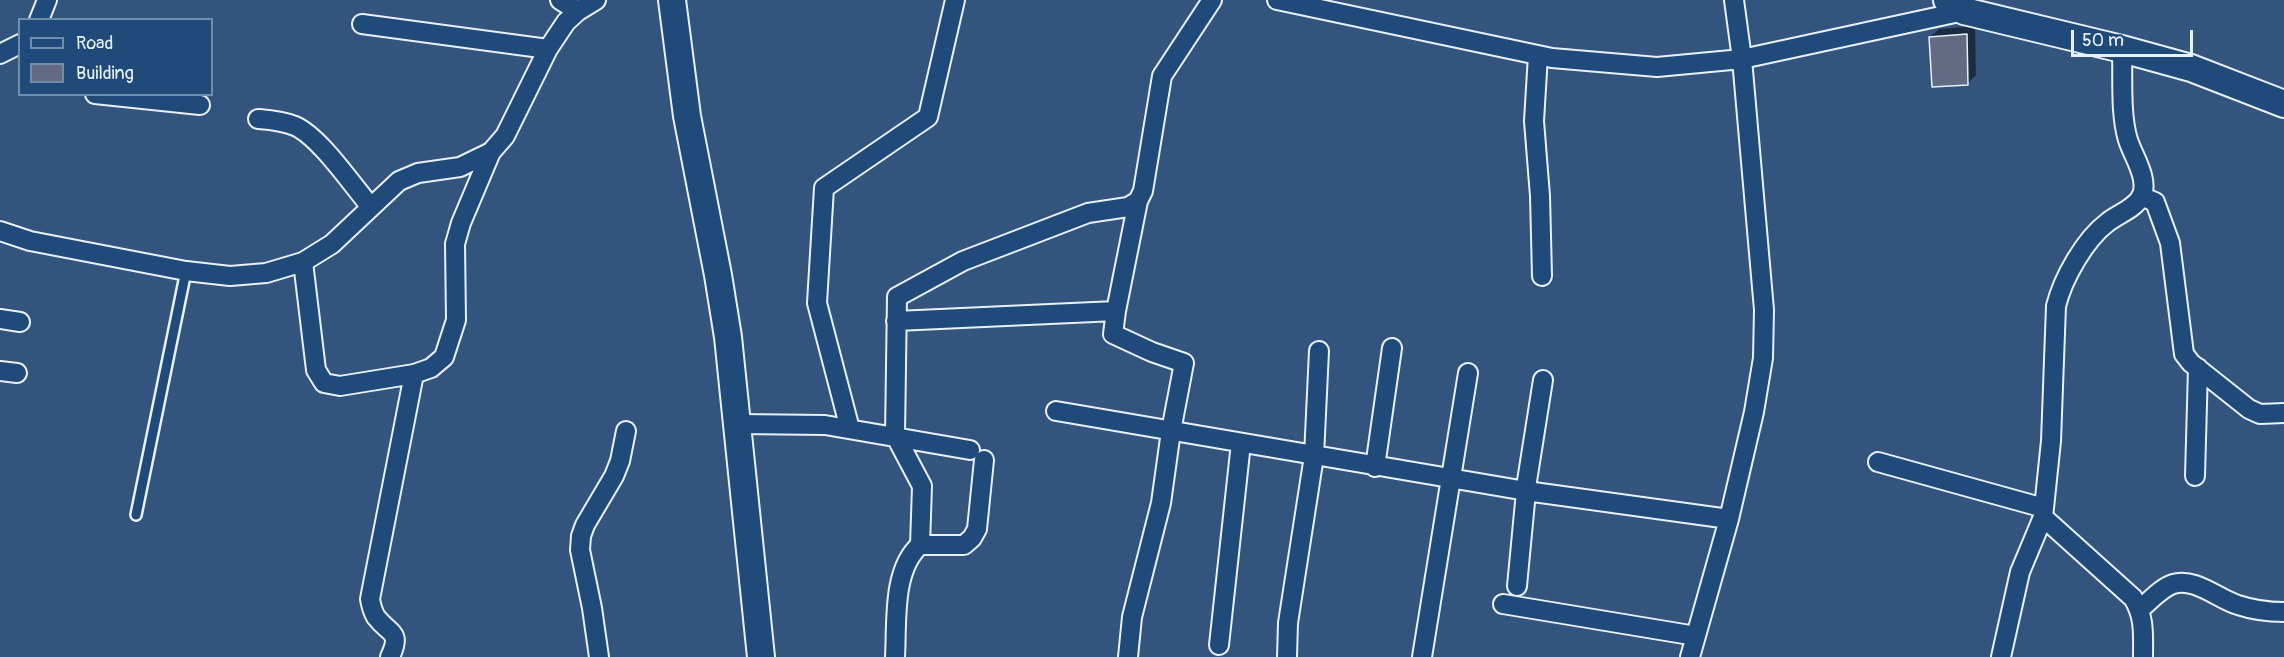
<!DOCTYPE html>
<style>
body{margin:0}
#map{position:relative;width:2284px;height:657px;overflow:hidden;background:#33547d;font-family:Pangolin,sans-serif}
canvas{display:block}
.legend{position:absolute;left:18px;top:18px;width:195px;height:78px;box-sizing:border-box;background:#1f4a7a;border:2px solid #6f8dac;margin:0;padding:8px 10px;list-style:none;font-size:18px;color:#e8f1f8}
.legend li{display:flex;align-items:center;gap:12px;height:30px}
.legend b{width:30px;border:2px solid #6f8dac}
.scale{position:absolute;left:2071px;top:30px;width:122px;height:27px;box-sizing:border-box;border:3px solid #e8f1f8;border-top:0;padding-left:8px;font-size:18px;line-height:21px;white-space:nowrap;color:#e8f1f8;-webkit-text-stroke:4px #1f4a7a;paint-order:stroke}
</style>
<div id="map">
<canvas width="2284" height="657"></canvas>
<ul class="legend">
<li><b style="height:8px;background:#1f4a7a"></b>Road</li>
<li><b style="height:16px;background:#626a84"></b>Building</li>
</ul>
<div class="scale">50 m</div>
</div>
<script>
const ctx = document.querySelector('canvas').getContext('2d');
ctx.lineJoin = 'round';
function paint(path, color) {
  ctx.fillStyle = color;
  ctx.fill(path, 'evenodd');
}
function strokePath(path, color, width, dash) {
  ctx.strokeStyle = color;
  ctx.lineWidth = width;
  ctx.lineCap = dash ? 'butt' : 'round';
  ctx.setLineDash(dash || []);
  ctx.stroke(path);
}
paint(new Path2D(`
 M1975,26L1976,75L1968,83L1930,37L1939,29Z`), '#0007');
const building = new Path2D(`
 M1967,34L1968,85L1932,87L1929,37Z`);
paint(building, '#626a84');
strokePath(building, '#e8f1f8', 1.5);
const service = new Path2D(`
 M136,515L186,271`);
const minor = new Path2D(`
 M560,0L578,11
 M1277,0L1552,58L1657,67L1742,59L1964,11V7
 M39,20L47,0
 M362,24L548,49
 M0,54L20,44
 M1538,55L1534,121L1540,196L1542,276
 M95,94L200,105
 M258,119C270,120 283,121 295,126C320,137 352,185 371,207
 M2141,196L2155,202L2170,243L2184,354L2191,363L2249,409L2260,414L2284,413
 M0,231L30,241L186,271L230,276L266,273L303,262L332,244L399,181L418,173L460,167L491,152L505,136L548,49L566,22L578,11L596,0
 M303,262L316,370L324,383L340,386L414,374L431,368L444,357L456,320L455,244L461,223L491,152
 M0,319L20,322
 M896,321L1116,311
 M0,371L17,373
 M1056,411L1526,491L1729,519
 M738,424L825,425L970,450
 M850,429L817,303L824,188L928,117L955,0
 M1878,462L2044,508
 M1375,467L1392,348
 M2195,476L2198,368
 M2043,517L2133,598C2145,617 2143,635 2143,657
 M920,545L922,486L895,435L897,297L963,261L1088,213L1128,207L1138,201L1143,191L1162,76L1212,0
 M1517,586L1527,481L1543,380
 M1503,604L1696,636
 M2140,609C2150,601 2161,588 2173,584C2195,577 2218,599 2238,605C2253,610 2268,612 2284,612
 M1219,645L1241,443
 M390,657C402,631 390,635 376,617C373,612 371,605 370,599L414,374
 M599,657L592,608L580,550L581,536L585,525L614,476L620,461L626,431
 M895,657C897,622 892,570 920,545H964L972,538L977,529L984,460
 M1128,657L1132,617L1161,503L1171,431L1184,363L1152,352L1113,334L1116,311L1138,201
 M1287,657L1288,623L1314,456L1319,351
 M1422,657L1468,373
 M1690,657L1729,519L1754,412L1763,358L1764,310L1742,59L1734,0
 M2001,657L2020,572L2043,517L2044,508L2051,441L2056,306C2063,278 2085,239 2108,222C2118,214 2134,209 2141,197C2150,180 2133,156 2128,140C2120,114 2123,77 2122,49`);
const secondary = new Path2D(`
 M672,0L687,116L718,275L728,337L761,657
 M1947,0L1964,11L2122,49L2191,68L2284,104`);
strokePath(service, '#e8f1f8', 14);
strokePath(minor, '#e8f1f8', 22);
strokePath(secondary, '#e8f1f8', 30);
strokePath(service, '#1f4a7a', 9);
strokePath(minor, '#1f4a7a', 18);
strokePath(secondary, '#1f4a7a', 26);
</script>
